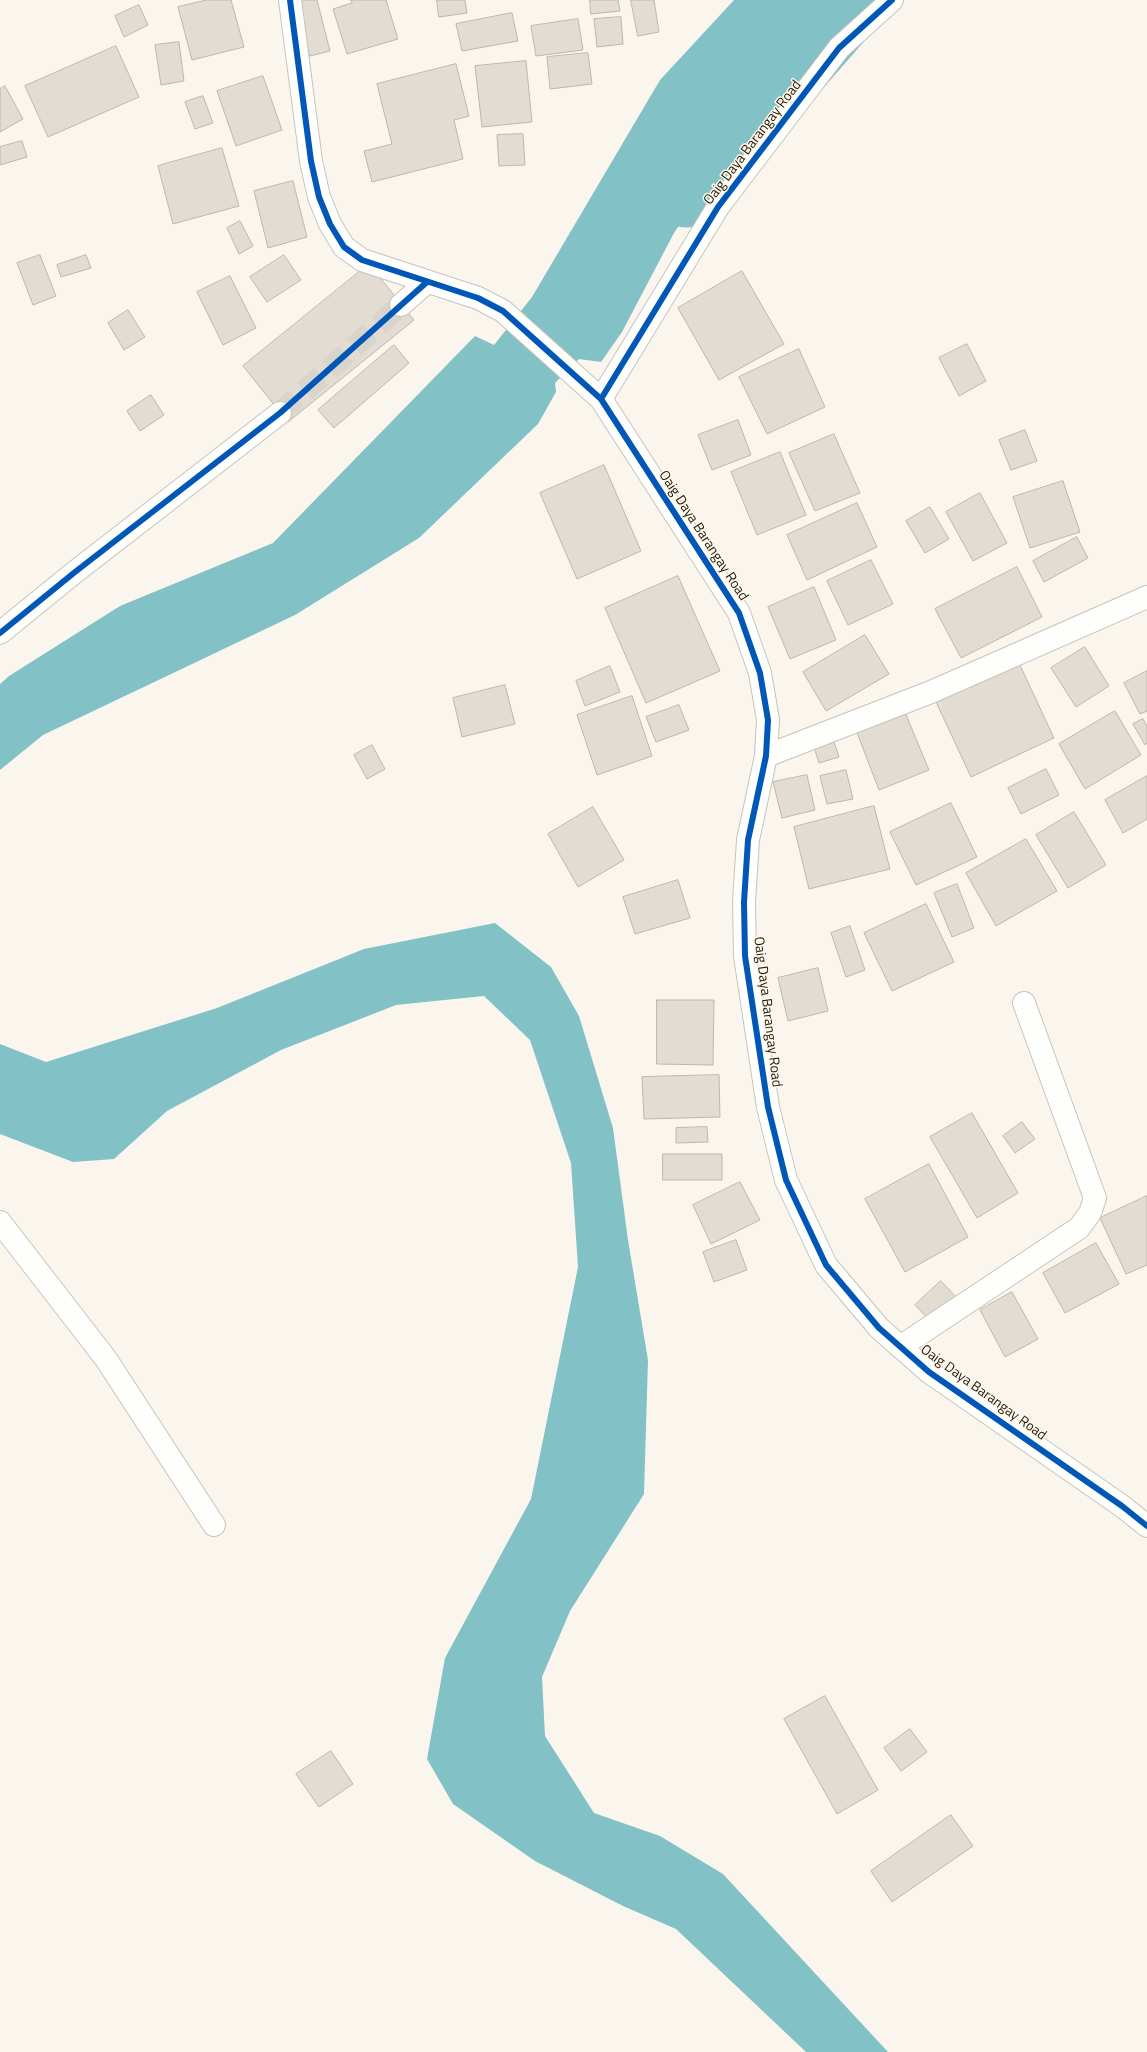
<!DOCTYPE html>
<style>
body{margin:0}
canvas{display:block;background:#faf6ee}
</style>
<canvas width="1147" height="2052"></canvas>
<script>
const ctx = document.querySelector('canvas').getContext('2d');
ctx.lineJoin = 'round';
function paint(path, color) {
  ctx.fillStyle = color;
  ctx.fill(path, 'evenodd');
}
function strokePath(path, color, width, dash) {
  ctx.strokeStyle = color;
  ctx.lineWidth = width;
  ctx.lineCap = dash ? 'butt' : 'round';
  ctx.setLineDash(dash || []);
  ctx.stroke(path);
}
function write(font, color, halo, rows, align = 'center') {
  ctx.font = font + ' "Titillium Web",sans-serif';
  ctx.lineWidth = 3;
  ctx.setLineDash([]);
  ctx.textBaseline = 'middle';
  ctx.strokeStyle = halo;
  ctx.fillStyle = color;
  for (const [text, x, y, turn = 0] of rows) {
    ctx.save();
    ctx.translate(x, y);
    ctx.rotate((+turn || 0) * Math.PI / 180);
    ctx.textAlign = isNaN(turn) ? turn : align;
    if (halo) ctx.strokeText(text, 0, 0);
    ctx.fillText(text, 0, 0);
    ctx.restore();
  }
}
paint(new Path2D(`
 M734,0H851L790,61L674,233L622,332L601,362L579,359L555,383L556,392L538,424L419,538L295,615L43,735L0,770V684L9,676L120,606L273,543L475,336L494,345L532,297L660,80Z
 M495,923L551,967L579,1016L613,1128L628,1240L648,1360L644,1494L570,1611L542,1677L545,1736L594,1813L660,1836L723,1874L888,2052H806L676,1929L623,1906L535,1861L453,1804L427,1759L445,1658L531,1499L578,1267L571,1163L530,1040L484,996L396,1005L281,1050L167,1111L114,1159L73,1162L0,1134V1044L46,1062L217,1008L364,949Z`), '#82c2c7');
strokePath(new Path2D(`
 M686,194L856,0`), '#82c2c7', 67);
const building = new Path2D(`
 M207,0H231L244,47L192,60L178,7Z
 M296,0H317L330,51L310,56Z
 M351,0H386L398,39L347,54L333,9L352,3Z
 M437,0H465L467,13L439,17Z
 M590,0H618L620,11L591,14Z
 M631,0H654L659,32L638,36Z
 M139,5L148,25L124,37L115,16Z
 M512,13L518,41L462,51L456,24Z
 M621,17L623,44L597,47L594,19Z
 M578,19L583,50L536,56L531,26Z
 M179,42L184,81L161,85L155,45Z
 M116,46L139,97L48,137L25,86Z
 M588,53L592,84L550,89L547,57Z
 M526,61L532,122L482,127L475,66Z
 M456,64L469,116L454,120L463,159L372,182L364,151L392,144L377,84Z
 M263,76L282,130L236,146L217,91Z
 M5,86L23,119L0,132V89Z
 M203,96L213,123L195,129L185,102Z
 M523,134L525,165L499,166L497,135Z
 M22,141L27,157L0,165V147Z
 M222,148L239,206L173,224L158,166Z
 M293,181L307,237L268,248L254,191Z
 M240,221L253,246L239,254L227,228Z
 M40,255L56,296L33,305L17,263Z
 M86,255L91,268L61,277L57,265Z
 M284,255L301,280L267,302L250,277Z
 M369,264L414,320L288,422L243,366Z
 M742,271L784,344L719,380L678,308Z
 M230,276L256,328L223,345L197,292Z
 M128,310L145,337L124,350L108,323Z
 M967,344L986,381L959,396L939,358Z
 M394,345L409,363L334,428L318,410Z
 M799,349L825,407L767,434L739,377Z
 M151,395L164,415L140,431L127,411Z
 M738,420L751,455L712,470L698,435Z
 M1025,430L1037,461L1011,470L999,440Z
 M834,434L860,493L815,511L789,453Z
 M780,452L806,515L757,535L731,472Z
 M604,465L641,551L577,579L540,493Z
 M1063,481L1080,532L1030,548L1013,497Z
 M980,493L1007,543L973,561L946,512Z
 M857,503L877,547L807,580L787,535Z
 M930,507L949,539L925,553L906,521Z
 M1077,537L1088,558L1044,582L1033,561Z
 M871,560L893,604L848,625L827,581Z
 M1017,567L1042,617L961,658L935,609Z
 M678,576L720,671L646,703L605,608Z
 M814,587L836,640L790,659L768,607Z
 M865,635L889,674L826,711L803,672Z
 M1085,647L1109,686L1076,707L1051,668Z
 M1019,663L1054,738L971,777L936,702Z
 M610,666L620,692L585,706L576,681Z
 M1147,671V711L1140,714L1124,683Z
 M505,685L515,724L462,737L453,698Z
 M632,696L652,756L597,775L577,715Z
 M679,705L689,730L656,742L646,717Z
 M904,710L929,770L879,790L856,730Z
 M1115,711L1141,755L1085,789L1059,744Z
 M1143,719L1147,726V743L1145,745L1133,724Z
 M833,739L839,757L819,763L813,744Z
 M372,745L385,769L367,779L354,755Z
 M1046,769L1059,795L1021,814L1008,788Z
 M846,770L853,799L827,804L820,776Z
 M807,775L815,810L782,818L773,782Z
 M1147,776V819L1123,833L1105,800Z
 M951,803L977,857L916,885L890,832Z
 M874,806L890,869L809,889L794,827Z
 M593,807L624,860L578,887L548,834Z
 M1074,812L1106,865L1068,888L1036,835Z
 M1026,839L1057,891L996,926L966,873Z
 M678,880L690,918L635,934L623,897Z
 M957,884L974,928L952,937L934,893Z
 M926,904L954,962L892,991L864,933Z
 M850,926L865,970L846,977L831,933Z
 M818,968L828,1011L788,1021L778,978Z
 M657,1000H714L713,1065L657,1064Z
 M719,1075L720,1117L644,1119L642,1077Z
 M972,1113L1018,1193L977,1218L930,1137Z
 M1022,1122L1035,1139L1015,1153L1003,1136Z
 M707,1127L708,1142L676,1143V1128Z
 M663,1154H722V1180H663Z
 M929,1164L968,1237L905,1272L865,1199Z
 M740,1182L760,1220L711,1244L693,1205Z
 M1147,1196V1265L1126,1274L1100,1218Z
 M736,1240L747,1270L714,1282L703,1252Z
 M1096,1243L1119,1284L1065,1313L1043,1273Z
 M941,1281L958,1299L932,1323L915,1305Z
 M1012,1292L1038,1339L1005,1357L980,1310Z
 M825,1696L878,1790L837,1814L784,1719Z
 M910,1729L927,1752L901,1771L884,1748Z
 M331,1751L353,1784L319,1807L296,1774Z
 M951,1815L973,1846L892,1902L871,1871Z`);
paint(building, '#e2dcd3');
strokePath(building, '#bcb7ae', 1);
strokePath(new Path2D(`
 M280,413L401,305`), '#d9d5cc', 22, [22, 11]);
const minor = new Path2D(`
 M290,0L311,161L319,197L330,224L344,247L362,260L478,298L503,311L601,399
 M892,0L839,48L718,207L601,399L739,613L760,673L768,720L766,756L748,840L744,902L745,956L768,1107L786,1180L826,1265L879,1328L929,1372L1122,1506L1147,1526
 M401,305L427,282
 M0,633L75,572L280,413
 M766,756L931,692L1147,597
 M0,1222L106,1359L214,1525
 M900,1347L1079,1228L1090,1213L1095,1198L1024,1003`);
strokePath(minor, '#c8c3ba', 24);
strokePath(minor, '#fefefc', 22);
strokePath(new Path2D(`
 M290,0L311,161L319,197L330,224L344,247L362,260L478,298L503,311L601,399
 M892,0L839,48L718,207L601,399L739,613L760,673L768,720L766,756L748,840L744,902L745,956L768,1107L786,1180L826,1265L879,1328L929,1372L1122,1506L1147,1526
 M0,633L75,572L280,413L427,282`), '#0057b8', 6);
write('14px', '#1e180c', '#fef7ea', [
 ["Oaig Daya Barangay Road",753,143,-53],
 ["Oaig Daya Barangay Road",703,536,57],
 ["Oaig Daya Barangay Road",767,1012,83],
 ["Oaig Daya Barangay Road",983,1393,36]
]);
</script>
